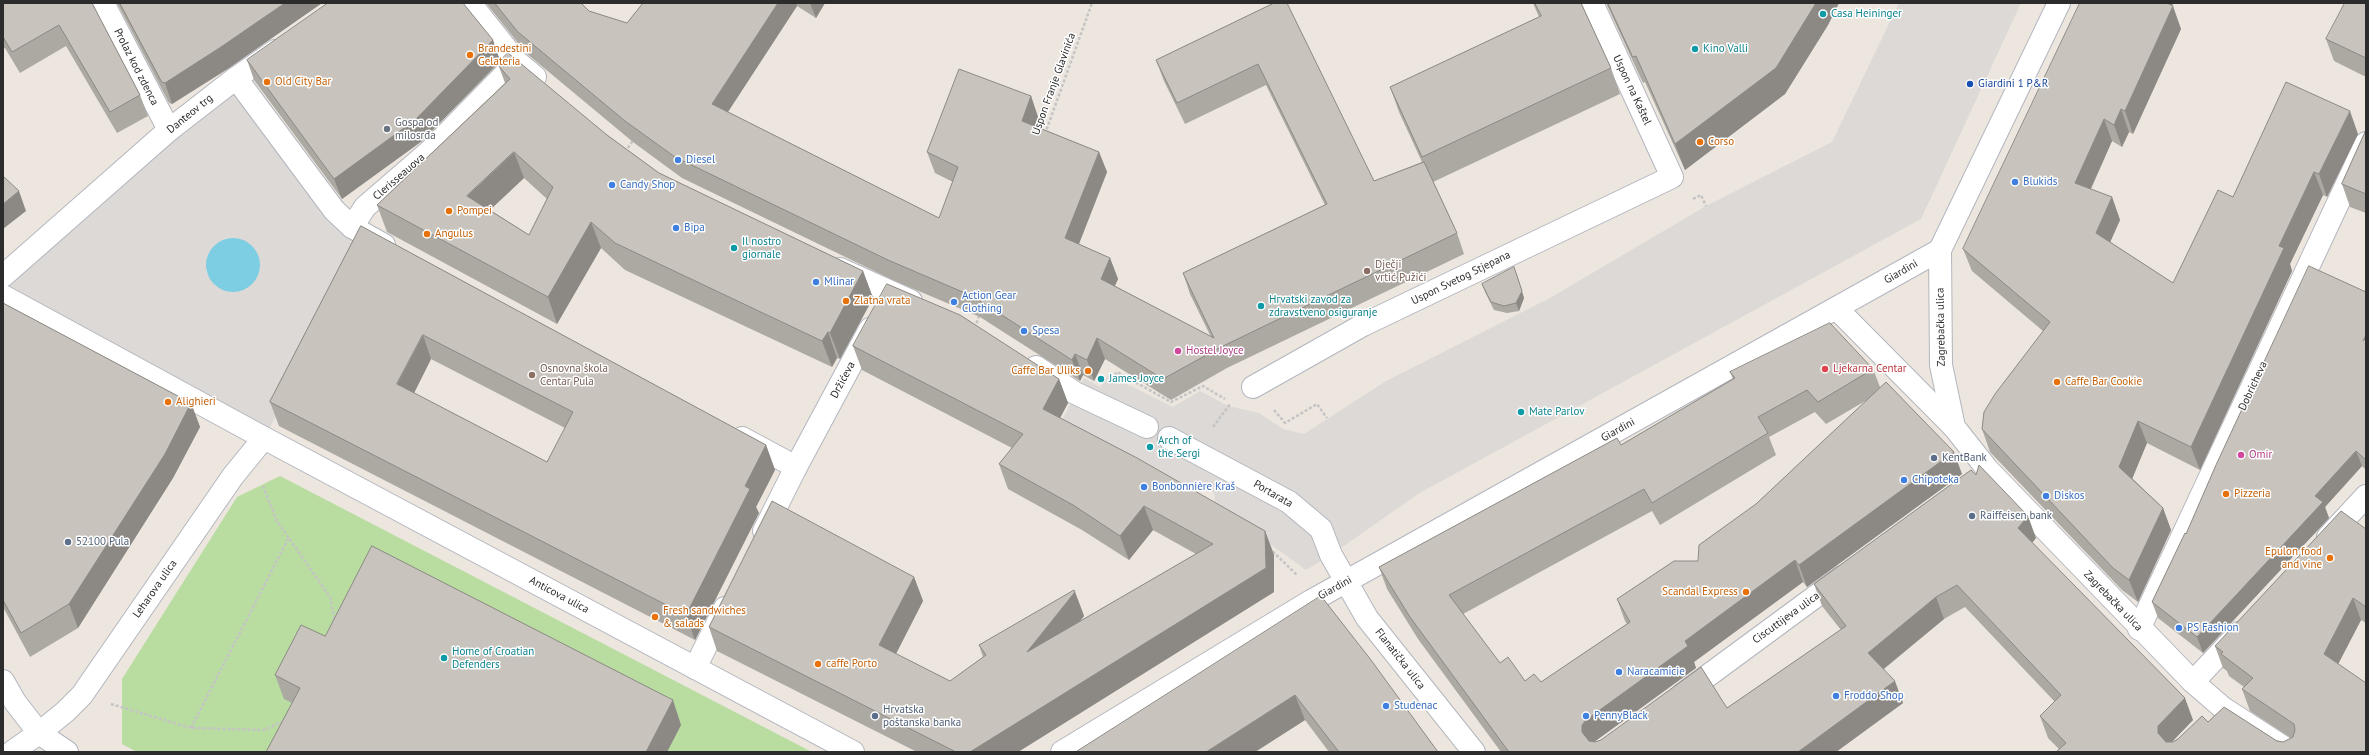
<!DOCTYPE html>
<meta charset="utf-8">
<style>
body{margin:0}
#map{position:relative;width:2369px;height:755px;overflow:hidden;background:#ece6df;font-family:"PT Sans",sans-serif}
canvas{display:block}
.frame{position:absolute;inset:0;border:4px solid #2c2c2c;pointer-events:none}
</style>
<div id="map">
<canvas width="2369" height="755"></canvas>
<div class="frame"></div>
</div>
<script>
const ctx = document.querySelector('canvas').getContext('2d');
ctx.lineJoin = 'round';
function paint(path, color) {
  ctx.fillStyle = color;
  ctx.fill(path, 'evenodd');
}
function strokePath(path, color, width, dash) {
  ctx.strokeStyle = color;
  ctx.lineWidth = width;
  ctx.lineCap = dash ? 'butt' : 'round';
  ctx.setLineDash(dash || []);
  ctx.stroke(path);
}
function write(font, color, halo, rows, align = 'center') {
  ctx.font = font + ' "PT Sans",sans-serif';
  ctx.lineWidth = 3;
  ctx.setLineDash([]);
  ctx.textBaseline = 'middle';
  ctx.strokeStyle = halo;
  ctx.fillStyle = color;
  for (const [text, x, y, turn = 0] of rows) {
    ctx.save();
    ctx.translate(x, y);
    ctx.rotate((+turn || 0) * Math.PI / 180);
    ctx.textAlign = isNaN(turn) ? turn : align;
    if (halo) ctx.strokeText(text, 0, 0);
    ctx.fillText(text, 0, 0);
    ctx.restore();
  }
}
paint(new Path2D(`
 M280,476L812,752H137L122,744V679L237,497Z`), '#b9dda1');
paint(new Path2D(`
 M1899,3H2021L1921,219L1418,494L1331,555L1306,570L1214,503L1215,496L1212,490L1205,484L1196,483L1189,487L1184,494L1059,426L1084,378L1100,387L1108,375L1173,407L1200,391L1228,406L1259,413L1283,429L1304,434L1386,381L1550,298L1706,206L1832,142Z
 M236,78L352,227L362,260L264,438L3,296V277ZM228,238L237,239L260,263L259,271L256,279L216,287L206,272L208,254L220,241Z`), '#dcd9d6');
paint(new Path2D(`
 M206 265a27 27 0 1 1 54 0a27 27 0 1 1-54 0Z`), '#7dcde3');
const pedestrian = new Path2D(`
 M103,3L169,130
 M470,3L517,62L535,77
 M236,78L275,51
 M352,227L365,207L431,150L517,62
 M840,269L911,301
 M1036,367L1075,393L1147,427
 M1169,438L1289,502L1321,529L1331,555L1367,618L1474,752
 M796,467L870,329
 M1683,694L1842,577`);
const minor = new Path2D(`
 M3,276L169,130L236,78L334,210L352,227L384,245
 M1837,309L1954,427
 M1253,387L1363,325L1672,177L1592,3
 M742,438L796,467L764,531
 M2328,537L2366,496
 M2139,629L2366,143
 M695,668L725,608
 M2193,682L2239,633
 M39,733L65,712L82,695L233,476L264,438
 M1062,752L1311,601L1940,250`);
const tertiary = new Path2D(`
 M2059,3L1940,250L1941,365L1954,427L1988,470L2193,682L2223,708L2291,752`);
const secondary = new Path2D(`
 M3,296L264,438L853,752
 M3,681L15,702L39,733L67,752
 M12,752L39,733`);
strokePath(pedestrian, '#b3b6be', 24);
strokePath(minor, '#b3b6be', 24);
strokePath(tertiary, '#b3b6be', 24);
strokePath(secondary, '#b3b6be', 24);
strokePath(new Path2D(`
 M1045,134L1092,3
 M625,152L634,139
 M1693,199L1701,195L1706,206
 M975,328L980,313
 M1112,379L1117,372L1171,402L1203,386L1225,399
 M1274,410L1285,423L1317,404L1327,418
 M1213,427L1230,404
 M263,486L277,521L330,597L335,621
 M1269,548L1297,575
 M111,704L191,728L264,730L284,721
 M191,728L288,539`), '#c4c4c4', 2.5, [3, 2]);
strokePath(pedestrian, '#fff', 22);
strokePath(minor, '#fff', 22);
strokePath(tertiary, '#fff', 22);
strokePath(secondary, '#fff', 22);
paint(new Path2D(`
 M3,3H92L140,95L148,116L117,133L66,46L20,73L5,48L3,49Z
 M117,3H322L229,68L172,104L169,103Z
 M486,3H581L589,11L627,23L643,3H825L816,18L797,6L728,112L939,218L953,182L935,173L927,152L1031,96L1038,117L1035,126L1099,152L1107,172L1079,244L1110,258L1118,279L1115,286L1211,337L1190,294L1183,273L1325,205L1266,85L1185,124L1164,81L1156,60L1274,3L1374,181L1422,162L1399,112L1390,87L1539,17L1533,3H1581L1611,68L1620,94L1433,182L1457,233L1464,254L1227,368L1171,400L1105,359L1094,381L1083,375L1080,381L980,317L895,281L682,178L633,142L526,53Z
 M1606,3H1839L1828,25L1785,94L1685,170L1645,82L1643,83Z
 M2173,3L2172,6L2181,29L2133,134L2129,132L2122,147L2112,141L2091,189L2112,197L2120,220L2110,242L2173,283L2233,197L2358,134L2327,197L2323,195L2290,264L2292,271L2200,470L2147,443L2132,478L2163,508L2171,530L2138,602L2122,590L1990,452L1982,429L2043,331L1972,271L1963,249Z
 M2366,3V77L2334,61L2326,39Z
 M493,40L500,61L607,135L659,173L863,271L873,298L840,359L837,358L832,367L625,270L601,248L557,324L387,232L377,205L505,83L498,64L422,141L342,199L254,80L247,60ZM524,178L547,199L529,235L490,210Z
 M2366,130V213L2350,207L2342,184Z
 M361,226L766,445L775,470L756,507L759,513L695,640L279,426L270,402ZM431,359L565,428L547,462L414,393Z
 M1517,275L1524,298L1519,311L1507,313L1494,310L1485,292L1482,284Z
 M2366,292V470L2362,466L2325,507L2329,518L2203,653L2158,618L2152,602L2186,534Z
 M3,303L191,403L200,427L173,478L78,628L30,657L3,607Z
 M853,346L1059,379L1068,403L1060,418L1265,531L1274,555V592L1018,752H917L717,651L709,627L914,577L923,601L896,654L950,681L983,657L979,645L1075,592L1084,616L1080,621L1196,554L1153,530L1129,560L1082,530L1008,489L999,464L1012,448L862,370Z
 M1873,369L1880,387L1962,474L1807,587L1803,582L1694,662L1696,668L1594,742L1727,708L1841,630L1822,606L1814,584L2036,538L2032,543L2193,720L2172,742L2208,722L2283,742L2291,738L2250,711L2242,689L2244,687L2229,676L2227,671L2223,668L2215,646L2366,529V623L2361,620L2338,664L2366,752L2059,749L2048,738L2040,716L2055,702L1965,607L1944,619L1884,669L1903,703L1836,752H1501L1418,639L1387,589L1379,567L1621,445L1733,379L1730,372ZM1867,400L1756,504L1698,561L1617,599L1625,621L1627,624L1541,682L1525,681L1500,663L1463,614L1652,511L1660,525L1776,455L1769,437L1815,412L1826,424Z
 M1321,596L1438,752H1329L1305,720L1255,752Z
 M325,636L681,725L667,752H266L292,703L284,699L275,675Z`), '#aca9a3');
paint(new Path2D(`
 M285,3H322L229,68L172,104L165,83Z
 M778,3H796L797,6L720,124L712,104Z
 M810,3H825L816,18Z
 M1816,3H1839L1828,25L1785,94L1685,170L1675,144Z
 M2159,3H2173L2166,21Z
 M2173,6L2181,29L2133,134L2125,111Z
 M493,40L500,61L422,141L342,199L334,179Z
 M1031,96L1038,117L1030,142L1022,121Z
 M2121,109L2129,132L2122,147L2114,125Z
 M2350,111L2358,134L2327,197L2319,174Z
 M2104,119L2112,141L2083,206L2075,183Z
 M514,152L524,178L477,222L467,196Z
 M1099,152L1107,172L1073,259L1065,238Z
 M2314,172L2323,195L2290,264L2292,271L2200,470L2191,447L2279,246Z
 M19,191L26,211L3,229V204Z
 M2112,197L2120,220L2104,256L2096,233Z
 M591,222L601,248L557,324L548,297Z
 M1110,258L1118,279L1108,300L1101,279Z
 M1514,267L1524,298L1519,311L1516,303Z
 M863,271L873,298L840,359L830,333Z
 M828,332L837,358L832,367L822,341Z
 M423,335L431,359L406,409L397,384Z
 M1097,338L1105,359L1094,381L1087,360Z
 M1075,354L1083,375L1080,381L1072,360Z
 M1059,379L1068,403L1052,433L1043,409Z
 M191,403L200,427L173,478L78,628L69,604Z
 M2138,421L2147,443L2128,489L2119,467Z
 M766,445L775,470L756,507L759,513L695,640L686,615L745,486Z
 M2356,451L2362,466L2325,507L2329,518L2203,653L2197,637L2315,496Z
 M1954,452L1962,474L1807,587L1799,565Z
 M1144,506L1153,530L1129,560L1120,536Z
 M2163,508L2171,530L2138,602L2129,580Z
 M2028,516L2036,538L2026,550L2018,528Z
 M1265,531L1274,555V592L1018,752H970Z
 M1795,560L1803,582L1694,662L1696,668L1594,742L1590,747L1582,732V725L1586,720L1685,641Z
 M914,577L923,601L888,669L879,645Z
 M1075,592L1084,616L1036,676L1027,652Z
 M1936,597L1944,619L1876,675L1868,653Z
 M2353,598L2361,620L2332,676L2324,654Z
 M1895,681L1903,703L1836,752H1798Z
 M1295,695L1305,720L1255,752H1206Z
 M2185,698L2193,720L2166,748L2158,733V726Z
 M673,700L681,725L667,752H646Z`), '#8c8984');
const building = new Path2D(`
 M3,3H92L140,95L110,112L59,25L12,52L3,37Z
 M120,3H285L221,47L165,83L162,82Z
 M328,3H463L493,40L415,120L334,179L247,60Z
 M495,3H581L589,11L627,23L643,3H778L712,104L939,218L958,167L927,152L959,69L1031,96L1022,121L1099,152L1065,238L1110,258L1101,279L1214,338L1183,273L1327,204L1258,64L1177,103L1156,60L1274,3H1287L1374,181L1424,162L1457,233L1219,348L1163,379L1097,338L1087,360L1075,354L1072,360L972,296L888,260L675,157L625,121L518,32Z
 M1535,3H1581L1611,68L1422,157L1390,87L1541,16Z
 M1608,3H1816L1776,68L1675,144L1636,56L1633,57Z
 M2080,3H2167L2173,6L2125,111L2121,109L2114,125L2104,119L2075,183L2112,197L2096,233L2173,283L2218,190L2233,197L2286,82L2350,111L2319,174L2314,172L2279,246L2284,248L2191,447L2138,421L2119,467L2163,508L2129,580L2113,568L1982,429L1984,412L1995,394L2050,322L1963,249Z
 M2345,3H2366V58L2326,39Z
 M508,53L607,135L659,173L863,271L830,333L828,332L822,341L615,243L591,222L548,297L377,205L510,79L497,64ZM514,152L553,187L529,235L467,196Z
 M2366,130V194L2342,184Z
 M3,176L19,191L3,204Z
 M361,226L766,445L745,486L750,489L686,615L270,402ZM423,335L573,412L547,462L397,384Z
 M2309,266L2366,292V335L2363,341L2366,338V460L2356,451L2315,496L2323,502L2197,637L2152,602L2185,533L2186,534L2216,465Z
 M1514,267L1522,291L1516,303L1504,306L1491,302L1482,284Z
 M887,284L960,315L1059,379L1043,409L1137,458L1265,531L1266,568L970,752H956L709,627L772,501L914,577L879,645L950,681L986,655L979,645L1074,590L1075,592L1027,652L1213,544L1144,506L1120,536L1073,505L999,464L1023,434L853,346Z
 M3,303L191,403L165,454L69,604L21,633L3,600Z
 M1830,323L1873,369L1818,402L1807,390L1758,417L1768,433L1652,503L1644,489L1449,595L1500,663L1508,657L1525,681L1534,674L1541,682L1630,622L1617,599L1674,561H1698L1699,545L1756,504L1886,382L1954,452L1799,565L1795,560L1685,641L1688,646L1586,720L1582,725V732L1589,741L1595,742L1601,740L1701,667L1727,708L1846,626L1814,584L1971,470L1976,475L1979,465L2028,516L2018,528L2185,698L2158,726V733L2166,742H2173L2178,739L2202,716L2208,722L2224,707L2277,741L2283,742L2293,737L2295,730L2294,724L2242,689L2253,678L2221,654L2223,652L2215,646L2341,511L2366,529V607L2353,598L2324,654L2366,683V752H2056L2066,743L2040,716L2061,695L1957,585L1936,597L1868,653L1895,681L1798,752H1509L1410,617L1379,567L1617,438L1621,445L1735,378L1730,372Z
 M372,546L673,700L646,752H266L300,688L275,675L301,625L325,636Z
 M1321,596L1371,660L1438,752H1339L1295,695L1206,752H1076Z`);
paint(building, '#c8c4bd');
strokePath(building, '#8c8984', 1);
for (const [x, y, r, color] of [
 [1823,14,4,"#0f9aa8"],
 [1695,49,4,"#0f9aa8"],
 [470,55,4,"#e8710a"],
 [267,82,4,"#e8710a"],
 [1970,84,4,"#1a4fb4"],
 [387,129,4,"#6b7280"],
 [1700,142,4,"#e8710a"],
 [678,160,4,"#3f7fe0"],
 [2015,182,4,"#3f7fe0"],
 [612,185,4,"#3f7fe0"],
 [449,211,4,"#e8710a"],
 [676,228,4,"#3f7fe0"],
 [427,234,4,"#e8710a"],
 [734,248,4,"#0f9aa8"],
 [1367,271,4,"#8d6e63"],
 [816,282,4,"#3f7fe0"],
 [846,301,4,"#e8710a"],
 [954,302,4,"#3f7fe0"],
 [1261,306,4,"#0f9aa8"],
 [1024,331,4,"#3f7fe0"],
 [1178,351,4,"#d1479c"],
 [1825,369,4,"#e0444e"],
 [1088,371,4,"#e8710a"],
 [532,375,4,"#8d6e63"],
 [1101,379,4,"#0f9aa8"],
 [2057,382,4,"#e8710a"],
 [168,402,4,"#e8710a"],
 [1521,412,4,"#0f9aa8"],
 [1150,447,4,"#0f9aa8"],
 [2241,455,4,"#d1479c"],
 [1934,458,4,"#5c6f8a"],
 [1904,480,4,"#3f7fe0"],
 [1144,487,4,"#3f7fe0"],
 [2226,494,4,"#e8710a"],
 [2046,496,4,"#3f7fe0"],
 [1972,516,4,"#5c6f8a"],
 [68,542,4,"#5c6f8a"],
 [2330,558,4,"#e8710a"],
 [1746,592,4,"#e8710a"],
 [655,617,4,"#e8710a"],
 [2179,628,4,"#3f7fe0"],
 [444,658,4,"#0f9aa8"],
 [818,664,4,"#e8710a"],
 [1619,672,4,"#3f7fe0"],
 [1836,696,4,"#3f7fe0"],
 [1386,706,4,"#3f7fe0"],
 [875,716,4,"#5c6f8a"],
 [1586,716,4,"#3f7fe0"]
]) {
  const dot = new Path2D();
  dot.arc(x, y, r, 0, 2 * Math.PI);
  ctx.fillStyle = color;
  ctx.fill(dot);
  strokePath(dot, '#fff', 1.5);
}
write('11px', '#0d838f', '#fff', [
 ["Casa Heininger",1831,14],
 ["Kino Valli",1703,49],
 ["Il nostro",742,242],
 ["giornale",742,255],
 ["Hrvatski zavod za",1269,300],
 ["zdravstveno osiguranje",1269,313],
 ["James Joyce",1109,379],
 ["Mate Parlov",1529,412],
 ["Arch of",1158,441],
 ["the Sergi",1158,454],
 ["Home of Croatian",452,652],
 ["Defenders",452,665]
], 'left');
write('11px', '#c56008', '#fff', [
 ["Brandestini",478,49],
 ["Gelateria",478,62],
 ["Old City Bar",275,82],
 ["Corso",1708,142],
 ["Pompei",457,211],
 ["Angulus",435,234],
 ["Zlatna vrata",854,301],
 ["Caffe Bar Uliks",1080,371,"right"],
 ["Caffe Bar Cookie",2065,382],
 ["Alighieri",176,402],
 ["Pizzeria",2234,494],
 ["Epulon food",2322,552,"right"],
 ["and vine",2322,565,"right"],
 ["Scandal Express",1738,592,"right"],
 ["Fresh sandwiches",663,611],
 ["& salads",663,624],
 ["caffe Porto",826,664]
], 'left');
write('11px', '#2c2c2c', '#fff', [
 ["Prolaz kod zdenca",136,67,63],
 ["Uspon Franje Glavinića",1054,84,-70],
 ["Uspon na Kaštel",1632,90,65],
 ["Danteov trg",190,114,-39],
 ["Clerisseauova",399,177,-41],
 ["Giardini",1901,272,-30],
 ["Uspon Svetog Stjepana",1461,278,-26],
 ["Zagrebačka ulica",1941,327,-91],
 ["Držićeva",843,380,-62],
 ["Dobricheva",2253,386,-65],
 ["Giardini",1618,430,-29],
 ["Portarata",1273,494,30],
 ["Giardini",1335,588,-29],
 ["Leharova ulica",155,589,-55],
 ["Anticova ulica",559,595,28],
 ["Zagrebačka ulica",2113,601,46],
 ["Ciscuttijeva ulica",1786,618,-36],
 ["Flanatička ulica",1400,659,52]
]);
write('11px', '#164399', '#fff', [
 ["Giardini 1 P&R",1978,84]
], 'left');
write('11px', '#5b616d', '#fff', [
 ["Gospa od",395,123],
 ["milosrđa",395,136]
], 'left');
write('11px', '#366cbe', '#fff', [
 ["Diesel",686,160],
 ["Blukids",2023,182],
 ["Candy Shop",620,185],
 ["Bipa",684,228],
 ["Mlinar",824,282],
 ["Action Gear",962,296],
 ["Clothing",962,309],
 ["Spesa",1032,331],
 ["Chipoteka",1912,480],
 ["Bonbonnière Kraš",1152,487],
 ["Diskos",2054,496],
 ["PS Fashion",2187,628],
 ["Naracamicie",1627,672],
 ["Froddo Shop",1844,696],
 ["Studenac",1394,706],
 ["PennyBlack",1594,716]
], 'left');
write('11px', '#785e54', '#fff', [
 ["Dječji",1375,265],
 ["vrtić Pužići",1375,278],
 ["Osnovna škola",540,369],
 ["Centar Pula",540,382]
], 'left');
write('11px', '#b23c85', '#fff', [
 ["Hostel Joyce",1186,351],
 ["Omir",2249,455]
], 'left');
write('11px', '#be3a42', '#fff', [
 ["Ljekarna Centar",1833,369]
], 'left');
write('11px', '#4e5e75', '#fff', [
 ["KentBank",1942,458],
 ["Raiffeisen bank",1980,516],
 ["52100 Pula",76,542],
 ["Hrvatska",883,710],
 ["poštanska banka",883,723]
], 'left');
</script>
